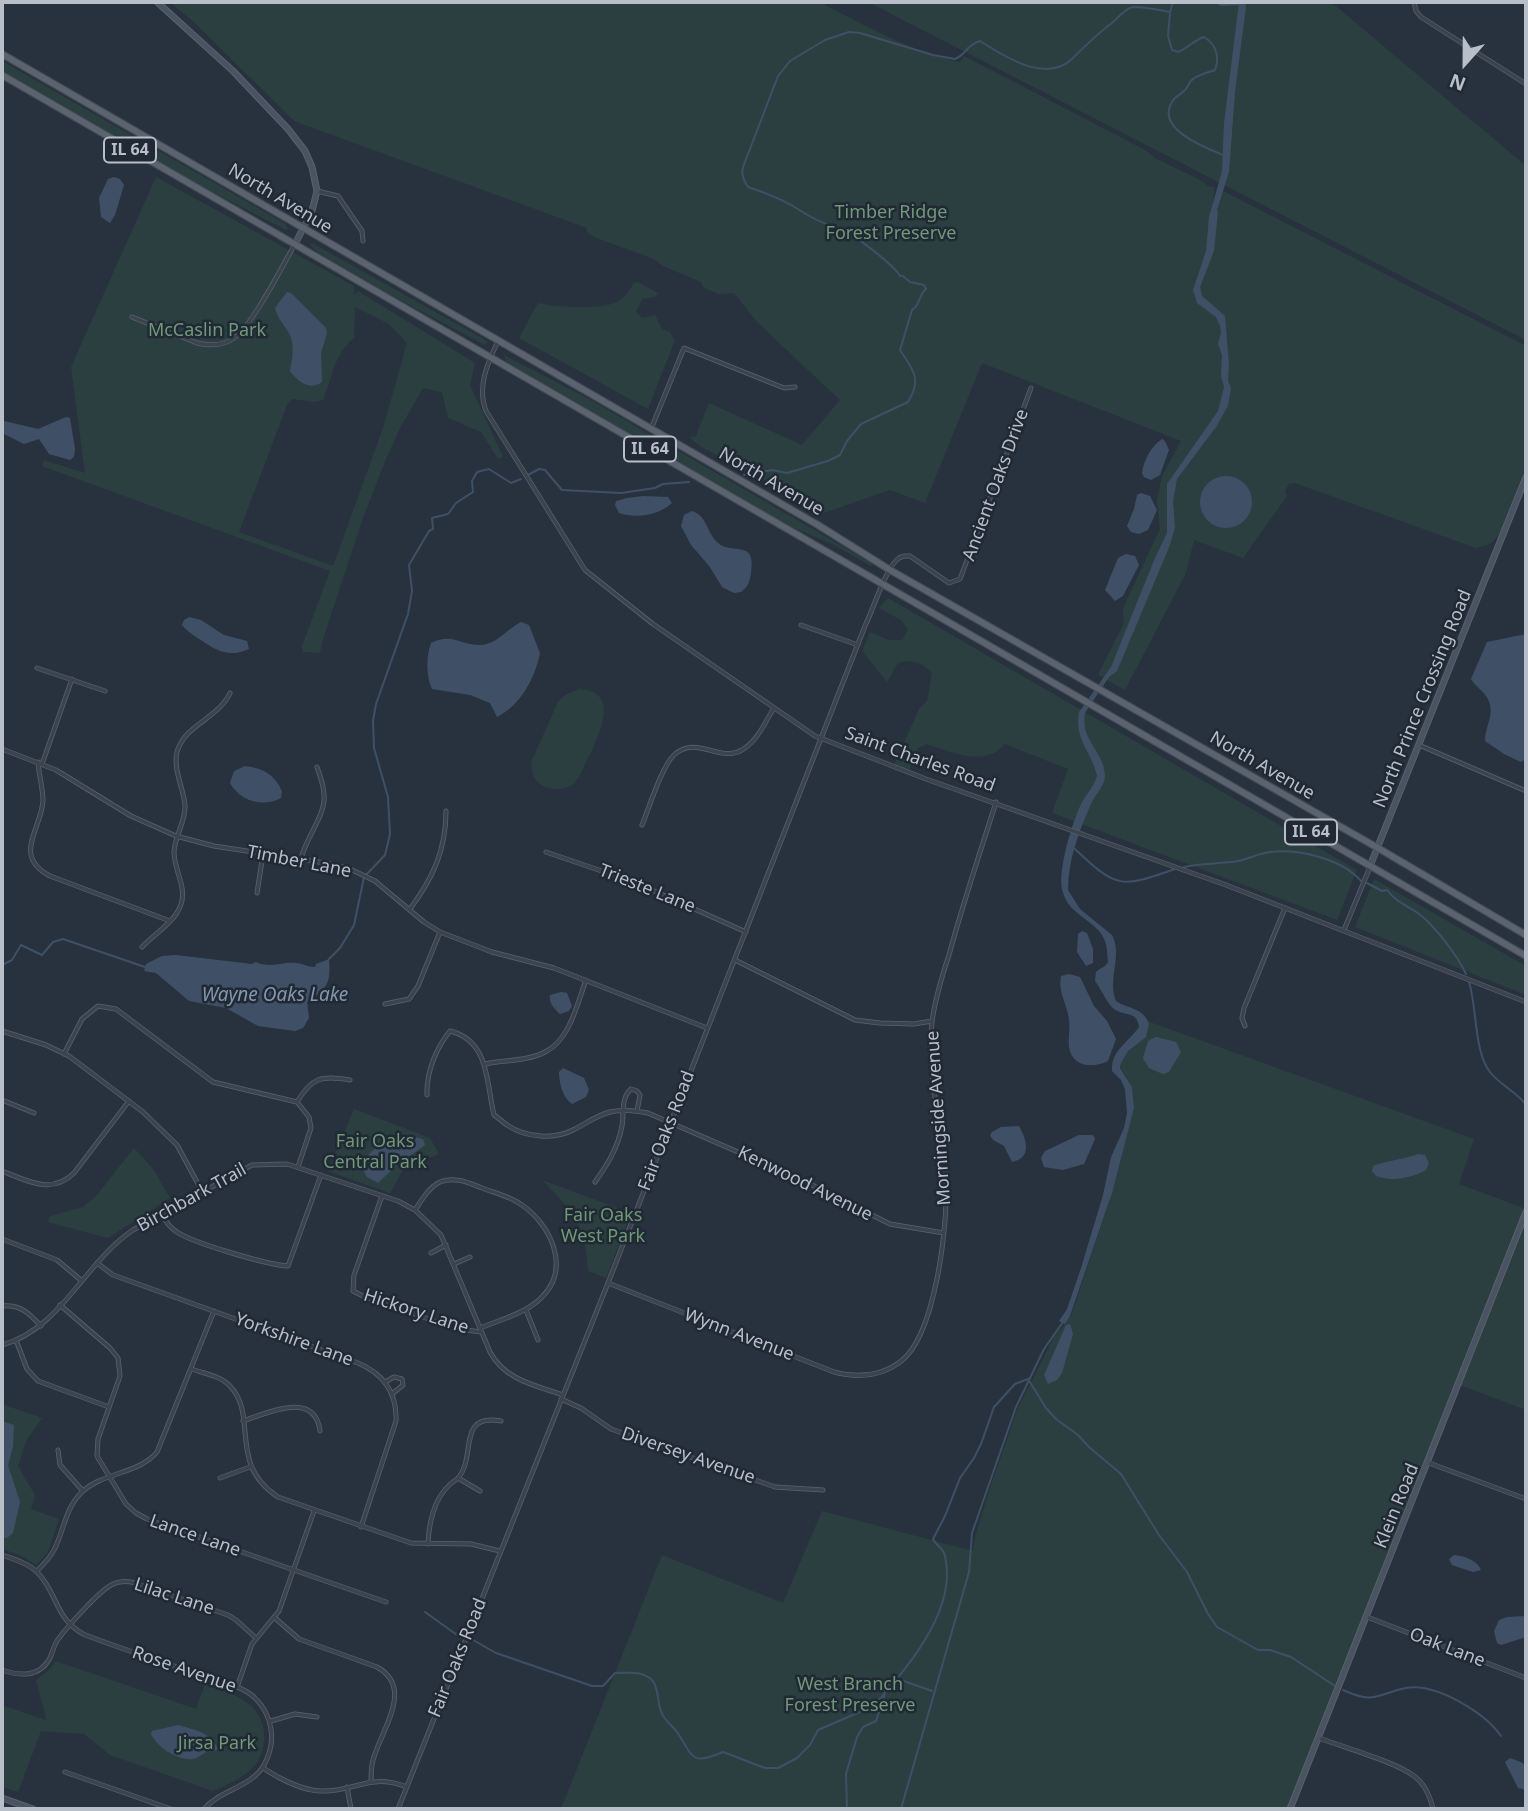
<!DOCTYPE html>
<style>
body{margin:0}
#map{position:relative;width:1528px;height:1811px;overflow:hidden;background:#28323e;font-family:"Noto Sans",sans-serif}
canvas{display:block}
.frame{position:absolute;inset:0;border:4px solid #b8bfc9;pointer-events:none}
.north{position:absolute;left:1430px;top:28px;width:70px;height:70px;-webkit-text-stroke:5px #202934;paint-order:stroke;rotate:201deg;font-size:19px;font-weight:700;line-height:28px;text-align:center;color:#b8bfc9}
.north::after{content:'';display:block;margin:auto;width:24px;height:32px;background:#b8bfc9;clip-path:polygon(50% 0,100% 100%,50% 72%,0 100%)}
</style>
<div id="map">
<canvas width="1528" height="1811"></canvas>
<div class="frame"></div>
<div class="north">N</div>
</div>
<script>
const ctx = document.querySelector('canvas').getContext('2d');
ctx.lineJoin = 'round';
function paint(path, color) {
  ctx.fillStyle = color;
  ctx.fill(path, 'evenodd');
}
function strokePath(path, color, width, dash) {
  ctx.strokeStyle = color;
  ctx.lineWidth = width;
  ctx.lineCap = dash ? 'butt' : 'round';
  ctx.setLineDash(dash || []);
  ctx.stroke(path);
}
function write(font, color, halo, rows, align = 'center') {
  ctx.font = font + ' "Noto Sans",sans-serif';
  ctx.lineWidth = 5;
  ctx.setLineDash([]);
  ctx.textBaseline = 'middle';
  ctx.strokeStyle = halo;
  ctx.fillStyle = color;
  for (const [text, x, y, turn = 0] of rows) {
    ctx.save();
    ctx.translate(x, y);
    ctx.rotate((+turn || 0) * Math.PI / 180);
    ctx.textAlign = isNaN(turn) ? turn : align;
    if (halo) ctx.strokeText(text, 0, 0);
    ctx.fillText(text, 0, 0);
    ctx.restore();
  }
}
paint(new Path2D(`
 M170,2H825V5C868,27 912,52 960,62L964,56L1147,151L1155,158L1204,182L1207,186L1215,187L1213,203L1219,202L1221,190L1526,346V467L1500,534L1490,544L1476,548L1295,483L1289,484L1285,491L1287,496L1243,558L1194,540L1186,573L1125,690L1098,675L1124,623L1123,608L1160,529L1157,499L1162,476L1181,441L982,363L925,503L890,490L818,515L757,475L701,447L689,437L696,436L709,403L802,445L840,400L758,323L734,293L719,294L704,288L701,282L663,266L654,259L594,237L587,232V228L294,121L195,23Z
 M868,2H1331L1526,166V340Z
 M2,61L284,223L288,228L286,230L207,189L2,70Z
 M156,177L354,286V295L358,291L475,363L470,385L503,457L498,459L481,432L448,418L442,392L423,388L400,428L386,459L363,518L323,639L320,653L303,652L302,646L330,571L42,466L44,460L85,473L71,367ZM355,307L389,324L407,343L383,428L333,566L239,532L287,405L292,399L315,402L323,400C333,376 334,354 354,338Z
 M312,243L482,338L487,342L485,345L398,299L319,253L310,245Z
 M638,282L658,293L655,297L642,299L636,312L642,318L655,315L662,329L670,332L675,340L648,409L519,338L538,303C555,307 607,311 620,300C626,296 630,289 634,283Z
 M504,355L589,399L871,563L873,567L832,544L792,527L512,365L506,361Z
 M888,598L1357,870L1337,920L1052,813L1068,769L1005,744C984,768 953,752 926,744L918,748L909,771L894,765L919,709L927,701L932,673C921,662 913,659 898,663L887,682L862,651L870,632L889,640H902L908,629L901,620L879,608Z
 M580,689C618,692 602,728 592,750C586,761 581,774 574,784C554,796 527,786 532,760L558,702L565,695Z
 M1374,879L1526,966V995L1355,927Z
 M1147,1021L1474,1139L1459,1184L1526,1209V1410L1457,1384L1288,1809H561L662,1555L783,1603L822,1511L973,1551L975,1537L989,1491L1017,1410L1054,1337L1071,1316L1108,1206L1117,1166L1134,1108L1132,1087L1121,1068V1064L1125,1055L1145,1034Z
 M354,1109L430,1138L439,1154L404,1168L390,1193L328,1171Z
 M134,1148L154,1170L170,1198L108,1238L48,1222L50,1216L83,1207L97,1195Z
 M542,1180L631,1213L606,1278L588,1271C587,1228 571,1209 542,1180Z
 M2,1404L42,1418L26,1441L18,1466L35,1495L31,1509L59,1519L48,1552L36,1565L22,1556L2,1549Z
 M56,1661L196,1709L205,1684C221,1690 237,1694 250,1705C258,1711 264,1724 264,1734C266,1767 240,1780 213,1791L110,1755L84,1734L41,1731L18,1792L2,1787V1705L45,1720L46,1717L36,1680L49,1670Z`), '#2b3f40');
paint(new Path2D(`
 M1239,2H1245L1246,7L1235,92L1229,172L1217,210L1218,212L1214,251L1200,287L1202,296L1225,316L1229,365L1228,381L1231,388L1228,406L1216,427L1177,479L1173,501L1175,527L1170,545L1117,671L1109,677L1085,713C1080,741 1104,751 1105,775C1105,786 1095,794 1091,804C1079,831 1068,860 1068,890L1080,909L1112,935C1123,956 1107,979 1116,1001C1128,1009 1144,1008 1149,1024L1146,1037L1128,1051L1121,1063L1120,1068L1132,1087L1134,1108L1112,1193L1070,1316L1065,1324L1059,1321L1067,1309L1081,1268L1103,1195L1111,1157L1124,1128L1127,1113L1125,1089L1121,1080L1112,1071C1111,1050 1128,1043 1139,1027C1137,1010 1125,1017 1114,1009C1106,1002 1102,990 1095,981L1096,972C1099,969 1107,966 1108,962C1108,961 1107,952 1107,951C1106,920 1068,920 1062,889C1058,868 1072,824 1081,804C1086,794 1094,787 1097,776C1092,751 1074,741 1079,712L1111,667L1155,558L1167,533V484L1218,411L1224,387L1221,376L1222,355L1218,344L1221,333L1220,326L1216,317L1197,303L1193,290L1206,251L1209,217L1222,171L1224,123Z
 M114,177L120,179L124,185L115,215L110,223L101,217L99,198L108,179Z
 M287,292L291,293L326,328L327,333L321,353L322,382C310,391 298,382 290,371C292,359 295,347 290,335C285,325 278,320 275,308Z
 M66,417L70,418L75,449L74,457L70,460L49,454L39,439L24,444L2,433L4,421L38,429Z
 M1162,439L1165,441L1169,450L1160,475L1151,480L1144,477L1142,473C1144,460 1151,446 1162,439Z
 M1200 502a26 26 0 1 1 52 0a26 26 0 1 1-52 0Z
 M1141,493L1150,496L1157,510L1148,530L1139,534L1131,532L1127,526L1134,509L1137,495Z
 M643,496L668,497L672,503C659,515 636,519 619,513L615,505L616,501L627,498Z
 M692,511C707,516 706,530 716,541C730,557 757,537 751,573C750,581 748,587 741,592L734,593L722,587L710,567L691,545L681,526L684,515Z
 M1126,554L1135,556L1139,565L1123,596L1115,601L1105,590L1118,558Z
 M189,617L201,620L224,635L247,641L249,649C229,658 217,651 201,640C193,635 188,632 182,625L184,620Z
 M521,622L529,625L540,653C535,678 521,705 497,717L490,703L470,695L432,689C426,677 426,656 431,643C453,632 461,646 481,645C497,644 507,629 521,622Z
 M1526,634V759L1521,762L1504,754L1485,741C1485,725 1497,712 1486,696C1482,690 1475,686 1471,679L1487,642Z
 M245,766C263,768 275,775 282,791L281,798C263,808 240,801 230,783L234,771Z
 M1082,931L1087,933L1093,949V963L1086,966L1077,952L1078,934Z
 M176,955L252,964L256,962C269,969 283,961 297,963C304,964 307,967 315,967L316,964L329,959C331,982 328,989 307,1002L309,1018L303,1028L295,1031L258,1026L226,1008L189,1001L156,973L144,971L146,964L162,956Z
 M1069,974L1080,977L1094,1006L1107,1021L1116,1039L1108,1061C1094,1068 1072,1068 1069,1047C1068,1035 1071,1025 1068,1014C1065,1000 1058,991 1061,976Z
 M561,992L567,993L572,1006L569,1011L560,1014C555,1010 548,1002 550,995Z
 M1156,1037L1176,1042L1181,1052L1169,1072L1163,1074L1149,1068L1143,1058L1148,1041Z
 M563,1068L584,1078L589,1090L586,1097L572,1104C563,1098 559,1083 559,1072Z
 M1019,1126C1027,1140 1032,1158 1012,1162L1004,1146L993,1140L990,1135L992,1132L1001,1127Z
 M1079,1135H1093L1095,1139L1084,1164L1063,1170L1044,1167L1041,1158L1045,1151Z
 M409,1136L423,1139L425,1145L396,1166L378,1183L367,1177L362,1168C370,1144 387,1142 409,1136Z
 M1418,1154L1425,1155L1429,1163L1426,1170C1411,1178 1392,1182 1376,1176L1372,1171L1373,1166C1388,1160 1403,1160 1418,1154Z
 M1070,1324L1073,1334L1062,1373L1057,1380L1048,1384L1044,1375L1066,1325Z
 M2,1421L14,1425L13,1447L8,1465L20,1502L13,1533L7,1538H2Z
 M1454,1555C1464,1556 1477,1560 1481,1570L1473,1572L1452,1565L1449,1559Z
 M1526,1616V1637L1501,1645L1497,1643L1494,1631L1499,1620L1507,1617Z
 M178,1725C194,1730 211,1732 218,1749L212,1752L207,1751C203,1754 198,1758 193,1759C178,1761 157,1747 151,1734L152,1731Z
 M1510,1758L1523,1763L1526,1771L1525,1790L1518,1788L1505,1762Z`), '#3f5066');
strokePath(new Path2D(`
 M1214,2L1222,5L1240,4
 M1170,13L1168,36L1172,50L1178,52C1188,48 1194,40 1204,37C1216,44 1220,57 1215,70C1207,73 1195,75 1190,82C1188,85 1187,89 1184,91C1180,95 1175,96 1172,102C1155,129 1206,148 1223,155
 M528,475L539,469L545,470L562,490L621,493L655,488L663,484L689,482
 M744,475L772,470L787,473L828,461L840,455L847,441L861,424L908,402C923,378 912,369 900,350L912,310C920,306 919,294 926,289L924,285L910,282L903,276H900C895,266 857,237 846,232C833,226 818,222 806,214C788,202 770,194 748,187C743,180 741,174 743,167L778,76L790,61L825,40L849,32L860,33L933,55L955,59C966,55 965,46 980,41C1004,56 1046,85 1073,58C1086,45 1097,34 1112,23C1118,18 1125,8 1133,7C1144,7 1160,10 1170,12L1173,2
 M1075,849C1117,889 1121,888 1175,869
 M1184,867C1201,863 1220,864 1238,861C1249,859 1259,853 1270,852C1298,849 1341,858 1361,881
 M1367,883L1382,891L1387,890C1396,902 1406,905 1418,913C1435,926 1457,955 1466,974
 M329,959L340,948L354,925L364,877L385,855L390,834L388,797L374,748L373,721L376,704L408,614L412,591L409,565L429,531L433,529L432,518L448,514L456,503L473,492L472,481L477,472L489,469L511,483L521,479
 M2,965L12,960L21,945L42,955L53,942L63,939L145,967
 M1469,982C1477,1007 1474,1052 1490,1072C1500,1085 1517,1092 1526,1105
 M425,1612L457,1635
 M473,1640L496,1653L592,1686H603L615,1673C627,1673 642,1670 652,1680C659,1687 657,1702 661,1711C664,1721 672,1725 677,1732C694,1757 690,1766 723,1752L765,1768H778L797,1758L810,1745L818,1730L862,1711L882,1697L892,1678L897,1679L900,1675C925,1644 955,1599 945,1556C944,1548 936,1546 933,1539L945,1516L960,1478L974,1458L981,1444L994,1407L1015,1384L1028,1379L1046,1408L1056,1419L1078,1435L1089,1447L1121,1474L1159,1535L1187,1572L1208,1614L1217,1627L1258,1650H1270L1291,1657L1335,1686
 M898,1679L932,1691
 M1343,1690C1376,1705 1376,1694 1406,1688C1436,1683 1484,1712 1501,1736
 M847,1809L846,1774L857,1737L863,1727L876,1721L885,1694
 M901,1809L969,1572L972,1533L1016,1407L1044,1349L1063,1322`), '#3f5066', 2);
const street = new Path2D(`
 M1414,2L1416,11L1421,17L1526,84
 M317,191L338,196L362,231L363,241
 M132,317L197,343C210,346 223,346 234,338C252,326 283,265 295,244
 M498,341C487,364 477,387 486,411L585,570L653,624L815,736L926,779L1226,885L1526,1002
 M651,429L684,348L784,388L795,387
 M801,625L858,645
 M37,668L105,691
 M1419,745L1526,791
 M2,749L56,770L131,816L176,836L214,846L332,864L350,869L375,881L424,922L440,932L492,952L554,968L707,1028
 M38,762C39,775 43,789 43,801C41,830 12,856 50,876L170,921
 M42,764L72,679
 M642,825C649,808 662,766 674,755C697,733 721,766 745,748C758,739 766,721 774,708
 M546,852L634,882L746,932
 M301,859C306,837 326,815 324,795C324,786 320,776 317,767
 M257,893L263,854
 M410,909C433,878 446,850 446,811
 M1344,930L1370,867
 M142,947C159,929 187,916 182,888C180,876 174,864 174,852C175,835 186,821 185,805C183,787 173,769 177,752C184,725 219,718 230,693
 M735,960L855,1020L880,1023L914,1024L932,1021
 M385,1004L409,999L418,986L440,932
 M1245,1026L1242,1018L1244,1008L1285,908
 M2,1031L46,1045L69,1056L143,1112L177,1145L203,1193
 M64,1054L82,1019L98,1006L116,1009L213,1082L297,1102L309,1117L311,1128L298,1167
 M485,1064C504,1060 528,1061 545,1052C570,1040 577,1004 586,980
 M427,1095C426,1073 436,1048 450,1031C490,1041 486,1083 494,1115C499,1118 502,1122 507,1125C526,1138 555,1140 575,1129C587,1123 597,1115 610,1112C623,1109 635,1111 648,1113L798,1178L890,1224L944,1233
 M2,1100L34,1113
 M297,1102C312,1077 322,1075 350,1080
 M2,1171C27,1181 52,1195 74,1173L129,1101
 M595,1182C607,1165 618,1148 622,1126C624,1114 621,1097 631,1089L637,1091L640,1095L637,1111
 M382,1196L354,1275L353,1291L365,1297L458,1329L481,1332
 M415,1210C422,1200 429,1187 440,1182C455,1176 469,1183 482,1188C495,1193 510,1196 522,1205C551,1225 571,1268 542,1297C527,1313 500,1320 480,1328
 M162,1215C166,1222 170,1228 177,1232C193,1243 268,1265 288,1266L321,1175
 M2,1239L57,1260L82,1281
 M431,1253L446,1245
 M97,1263L113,1275L358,1363C384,1374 397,1394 396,1421L361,1527
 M454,1264L470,1257
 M608,1283L834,1372C858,1378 880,1377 900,1362C936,1336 948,1223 946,1181C943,1128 926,1075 932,1022C935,999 942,976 949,955C963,903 980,853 996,802
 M60,1305L110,1348L118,1358L120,1376L98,1439L97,1456L126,1504L136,1513L147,1519L386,1602
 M2,1306C20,1304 29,1313 41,1326
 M526,1310L538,1340
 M16,1340L27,1369L38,1381L109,1407
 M2,1345C61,1329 84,1263 133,1230L252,1165L287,1164L398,1201L415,1210L441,1235L490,1352C505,1380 534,1385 563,1395
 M191,1369C203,1373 221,1376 230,1386C259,1416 227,1464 278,1497L411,1543L471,1544L500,1551
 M385,1382L394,1377L402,1379L403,1385L392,1394
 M561,1399L581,1408L611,1429L775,1487L823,1490
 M243,1421C265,1414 315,1389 320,1431
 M58,1450L60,1465L83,1491
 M1429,1463L1526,1499
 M220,1478L250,1467
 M480,1491L458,1478C477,1457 456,1413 501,1421
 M428,1544C429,1520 435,1493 457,1479
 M2,1555C13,1559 28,1563 37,1572C58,1593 54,1617 83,1634C121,1649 161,1661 200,1675C217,1681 239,1684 254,1697C273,1715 277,1742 264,1765C252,1787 220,1790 204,1809
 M37,1571C43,1565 50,1558 54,1550C64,1531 65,1508 82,1492C103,1472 139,1474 157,1452L214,1311
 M1367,1617L1526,1678
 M275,1618L299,1639L377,1667C415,1688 381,1730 373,1760C371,1767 371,1774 371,1782
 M2,1670C20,1676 39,1678 50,1658C53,1651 54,1644 59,1638C68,1626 101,1589 113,1584C120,1581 128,1581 135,1583L228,1615L236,1620L256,1638
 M237,1687L252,1644L279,1611L314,1511
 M271,1721L295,1714L317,1717
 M1319,1738C1343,1747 1396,1762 1414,1776C1425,1784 1430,1796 1433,1809
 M263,1768C278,1778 301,1790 320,1791C354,1793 368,1772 407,1787
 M65,1772L171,1809
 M347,1787L351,1809
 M398,1809L608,1283L865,626C873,610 886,567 899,558C904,555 904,556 910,556L949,583L960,579L1031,388`);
const secondary = new Path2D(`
 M157,2L233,71L288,129L305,151L312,167L317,191L312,211L295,244
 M1370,866L1526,477
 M2,1798L33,1809
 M1290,1809L1526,1212`);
const primary = new Path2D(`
 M2,54L818,525L890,570L1378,848L1526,935
 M2,75L1526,956`);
strokePath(street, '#59626c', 5);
strokePath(secondary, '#59626c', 7);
strokePath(primary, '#454d58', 8);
strokePath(street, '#3b444e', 3.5);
strokePath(secondary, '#4a5361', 5);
strokePath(primary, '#5a636e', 6);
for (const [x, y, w] of [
 [130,150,52],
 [650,449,52],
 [1311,832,52]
]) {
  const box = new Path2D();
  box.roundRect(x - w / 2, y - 12.5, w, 25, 5);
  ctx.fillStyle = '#202934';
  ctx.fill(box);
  strokePath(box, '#b8bfc9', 2);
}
write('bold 16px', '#b8bfc9', null, [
 ["IL 64",130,150],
 ["IL 64",650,449],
 ["IL 64",1311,832]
]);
write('18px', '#b8bfc9', '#202934', [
 ["North Avenue",280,199,31],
 ["North Avenue",771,482,30],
 ["Ancient Oaks Drive",996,485,-70],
 ["North Prince Crossing Road",1423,699,-68],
 ["Saint Charles Road",920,760,20],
 ["North Avenue",1262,766,30],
 ["Timber Lane",299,862,11],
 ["Trieste Lane",647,889,22],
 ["Morningside Avenue",939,1118,-94],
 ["Fair Oaks Road",667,1131,-69],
 ["Kenwood Avenue",805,1184,26],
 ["Birchbark Trail",192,1198,-29],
 ["Hickory Lane",416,1312,18],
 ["Wynn Avenue",739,1335,21],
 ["Yorkshire Lane",294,1340,20],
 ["Diversey Avenue",688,1456,19],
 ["Klein Road",1397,1506,-68],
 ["Lance Lane",195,1536,19],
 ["Lilac Lane",174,1597,18],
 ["Oak Lane",1447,1648,21],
 ["Fair Oaks Road",458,1658,-68],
 ["Rose Avenue",184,1670,19]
]);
write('18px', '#719879', '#202934', [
 ["Timber Ridge",891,213],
 ["Forest Preserve",891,234],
 ["McCaslin Park",207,331],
 ["Fair Oaks",375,1142],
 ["Central Park",375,1163],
 ["Fair Oaks",603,1216],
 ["West Park",603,1237],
 ["West Branch",850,1685],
 ["Forest Preserve",850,1706],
 ["Jirsa Park",217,1744]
]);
write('italic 19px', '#8296ae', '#202934', [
 ["Wayne Oaks Lake",275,996]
]);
</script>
